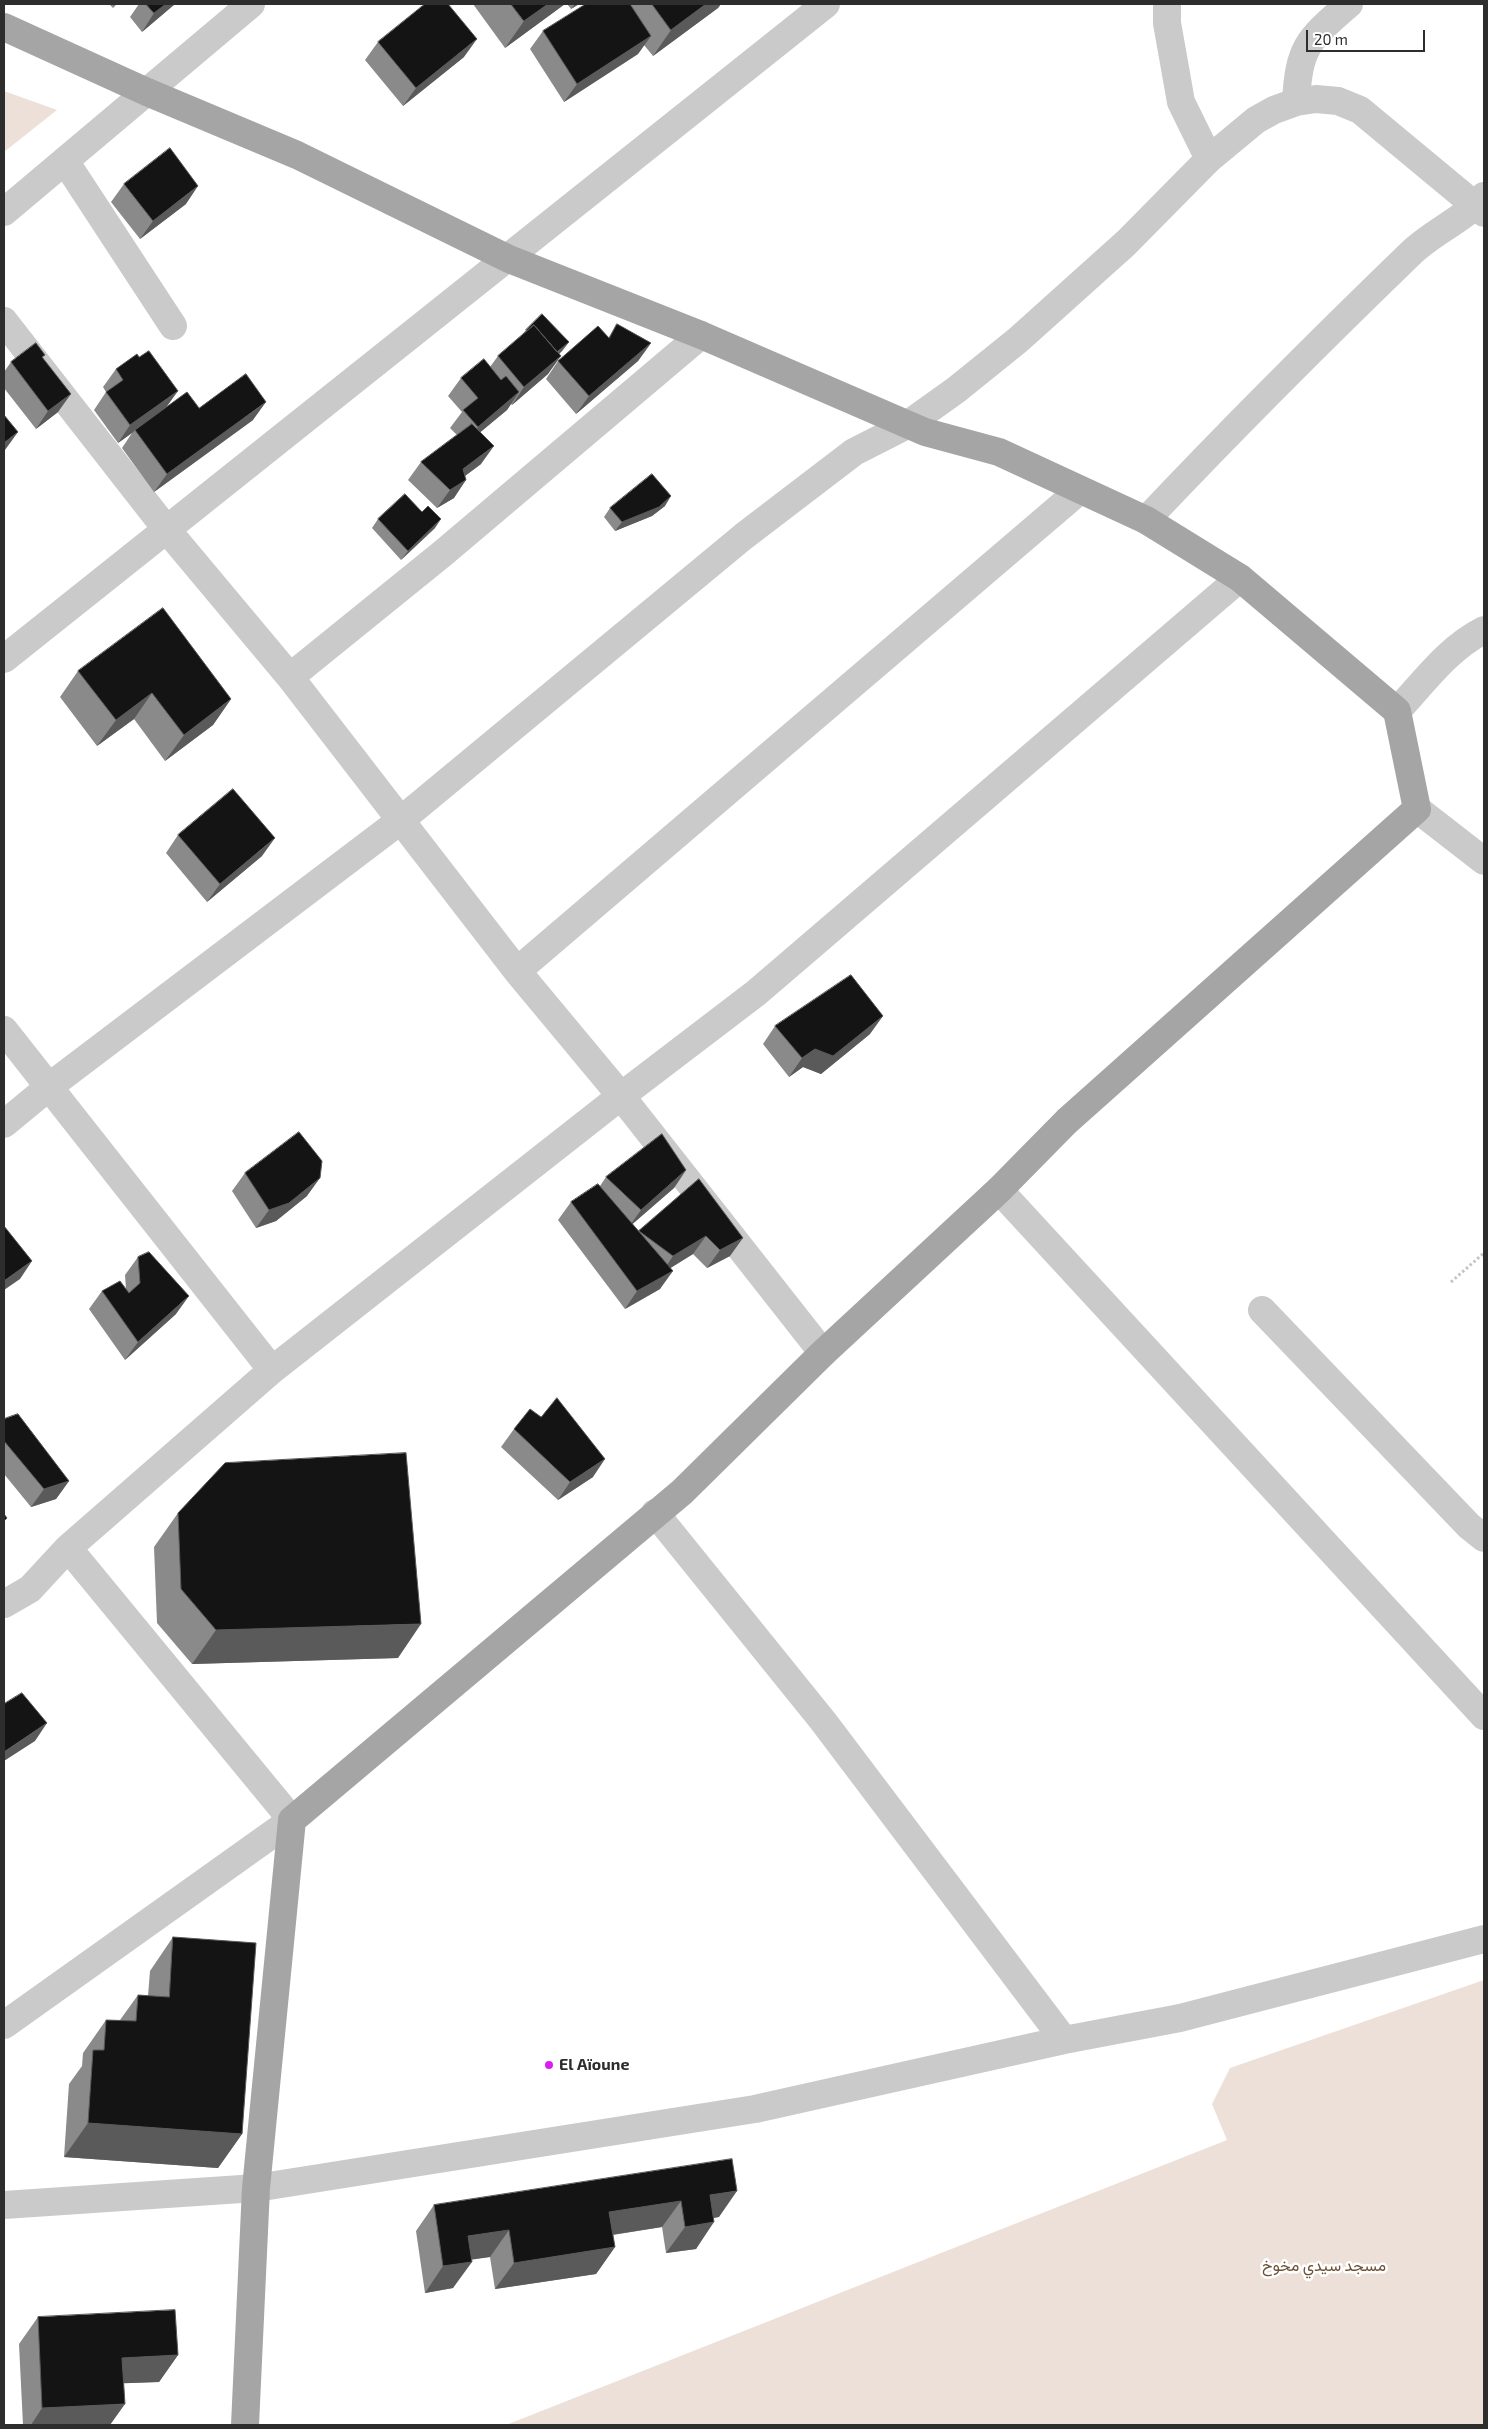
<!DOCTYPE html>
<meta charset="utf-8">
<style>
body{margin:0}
#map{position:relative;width:1488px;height:2429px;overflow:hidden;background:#fff;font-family:"Exo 2",sans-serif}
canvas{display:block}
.frame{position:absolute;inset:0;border:5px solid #2d2d2d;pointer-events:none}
.scale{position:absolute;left:1306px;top:30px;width:119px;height:22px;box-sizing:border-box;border:2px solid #2d2d2d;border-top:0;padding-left:6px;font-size:15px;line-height:18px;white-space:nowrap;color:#2d2d2d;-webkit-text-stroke:4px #fff;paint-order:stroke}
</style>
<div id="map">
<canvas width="1488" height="2429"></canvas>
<div class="frame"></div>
<div class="scale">20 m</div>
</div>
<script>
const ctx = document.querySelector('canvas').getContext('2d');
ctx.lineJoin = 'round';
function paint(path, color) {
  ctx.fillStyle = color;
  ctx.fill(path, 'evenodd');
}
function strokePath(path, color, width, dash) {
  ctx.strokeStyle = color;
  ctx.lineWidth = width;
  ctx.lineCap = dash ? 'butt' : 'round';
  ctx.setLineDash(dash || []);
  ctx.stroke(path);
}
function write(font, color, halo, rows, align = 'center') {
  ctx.font = font + ' "Exo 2",Vazirmatn,sans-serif';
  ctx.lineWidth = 5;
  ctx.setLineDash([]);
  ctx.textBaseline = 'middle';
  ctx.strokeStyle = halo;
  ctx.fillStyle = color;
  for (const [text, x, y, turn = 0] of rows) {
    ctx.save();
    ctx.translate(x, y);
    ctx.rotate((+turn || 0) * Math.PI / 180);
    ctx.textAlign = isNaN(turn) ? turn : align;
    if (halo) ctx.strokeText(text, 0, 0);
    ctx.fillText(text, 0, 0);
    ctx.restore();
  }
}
paint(new Path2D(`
 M4,91L57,110L4,152Z
 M1484,1980V2425H506L1227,2140L1212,2104L1230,2068Z`), '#ece0d8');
strokePath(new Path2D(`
 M1451,1282L1484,1253`), '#c4c4c4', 3, [2.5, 2.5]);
strokePath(new Path2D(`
 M1167,4V23L1181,102L1209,159
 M1296,102C1299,46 1308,40 1349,4
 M65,161L173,326
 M4,212L251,4
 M4,321L167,530L290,677L517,971L621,1096L823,1353
 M1146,520C1232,429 1320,341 1410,254C1432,232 1464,220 1484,196
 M4,659L826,4
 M290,677L442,554L701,335
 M1397,711C1424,682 1448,648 1484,630
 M1417,809L1484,861
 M517,971L1080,490
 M4,1030L272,1370
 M4,1124L50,1086L401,820L744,536L854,452L907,425L956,390L1018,340L1126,243L1209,159L1256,120L1274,110L1296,102L1316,99L1338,101L1360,110L1484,213
 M999,1190L1484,1716
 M1262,1310L1469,1526L1484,1538
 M655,1513L823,1721L1064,2040
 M4,1604L30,1589L68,1548L272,1370L621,1096L756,993L1240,578
 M4,2025L292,1820L68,1548
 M4,2205L256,2188L755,2109L1064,2040L1180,2018L1484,1939`), '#cacaca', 28);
strokePath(new Path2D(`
 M4,27L147,92L297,155L509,259L701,335L925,432L999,452L1146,520L1240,578L1397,711L1417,809L1067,1121L999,1190L823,1353L682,1492L292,1820L256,2188L245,2425`), '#a5a5a5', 28);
paint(new Path2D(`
 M109,4H117L113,8Z
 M139,4H175L142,32L130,17Z
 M473,4H565L505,48Z
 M567,4H579L571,9Z
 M586,4H721L718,8L653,56L644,45L638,54L564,102L530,49L543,31Z
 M378,42L464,57L403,106L365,60Z
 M124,184L186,204L140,239L111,202Z
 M617,324L651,343L638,361L576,414L546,379L558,361L609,337Z
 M526,330L569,342L562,351L559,354L548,374L512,405L511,404L507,410L480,432L481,464L465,476L454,498L437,508L408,480L421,462L457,435L450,428L462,412L448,396L461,378L490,367L498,356L522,335Z
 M11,362L58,412L36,429L4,388V372Z
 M116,369L167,406L199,408L253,420L154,492L122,448L132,433L118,443L94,410L106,392L103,387Z
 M665,506L652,516L615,531L604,517L610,508Z
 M422,512L435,528L401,560L372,528L378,519Z
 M78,671L231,699L213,725L165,761L134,719L97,746L60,697Z
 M178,835L262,856L207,902L166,853Z
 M775,1026L870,1034L821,1074L803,1067L789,1077L763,1044Z
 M686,1170L674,1188L632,1224L638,1231L699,1179L730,1256L707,1268L693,1254L670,1268L660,1289L625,1309L558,1220L571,1202L600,1186L606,1177Z
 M245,1173L307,1196L276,1221L256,1228L232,1191Z
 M138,1257L176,1314L125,1360L89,1309L102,1291L126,1289L125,1275Z
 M4,1419L69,1481L56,1499L31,1507L4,1474Z
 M514,1429L593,1477L558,1500L501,1447Z
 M178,1513L398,1658L192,1664L157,1623L154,1547Z
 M173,1937L242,2134L218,2168L64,2157L69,2084L82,2066L83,2053L106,2020H120L138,1995L148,1996L150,1971Z
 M732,2159L719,2217L714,2218L696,2249L666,2253L662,2227L613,2235L615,2247L596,2274L495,2289L490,2257L471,2259L453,2288L425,2293L416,2231L434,2205Z
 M38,2317L178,2355L159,2382L124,2383L110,2425H23L19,2344Z`), '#8a8a8a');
paint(new Path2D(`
 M166,4H175L142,32L154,13Z
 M548,4H565L505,48L524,21Z
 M575,4H579L571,9Z
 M706,4H721L718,8L653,56L671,30Z
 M651,36L638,54L564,102L577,84Z
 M477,39L464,57L403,106L416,88Z
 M198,186L186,204L140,239L153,221Z
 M569,342L562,351L546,366L553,357Z
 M651,343L638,361L576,414L589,396Z
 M561,356L548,374L512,405L524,387Z
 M178,391L165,409L135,430L132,433L118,443L130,425Z
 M519,392L507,410L465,445L478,427Z
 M71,394L58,412L36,429L48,411Z
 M266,402L253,420L154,492L167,474Z
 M18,432L5,450L4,451V443Z
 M494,446L481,464L450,487L463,469Z
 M466,480L454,498L437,508L450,490Z
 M671,496L665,506L652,516L615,531L622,522Z
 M441,519L435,528L401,560L408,551Z
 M152,693L134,719L97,746L116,720Z
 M231,699L213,725L165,761L184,735Z
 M275,838L262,856L207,902L220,884Z
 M883,1016L870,1034L821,1074L803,1067L789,1077L802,1058L815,1049Z
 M686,1170L674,1188L628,1228L641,1210Z
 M320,1178L307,1196L276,1221L256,1228L269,1210Z
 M706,1236L693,1254L661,1274L673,1256Z
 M743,1238L730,1256L707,1268L720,1250Z
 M32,1261L20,1279L4,1290V1281Z
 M673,1271L660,1289L625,1309L637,1291Z
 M189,1296L176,1314L125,1360L138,1342Z
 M605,1459L593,1477L558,1500L570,1482Z
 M69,1481L56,1499L31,1507L44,1489Z
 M421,1624L398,1658L192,1664L216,1630Z
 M47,1723L35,1741L4,1761V1752Z
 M88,2123L242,2134L218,2168L64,2157Z
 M737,2191L719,2217L692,2221L710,2195Z
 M681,2201L662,2227L591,2238L609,2212Z
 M714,2222L696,2249L666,2253L685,2227Z
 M509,2230L490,2257L449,2263L468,2236Z
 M615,2247L596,2274L495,2289L514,2263Z
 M472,2262L453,2288L425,2293L443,2266Z
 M178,2355L159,2382L104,2384L122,2358Z
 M125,2404L110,2425H31L42,2408Z`), '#5a5a5a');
const building = new Path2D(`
 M146,4H166L154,13Z
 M425,4H448L477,39L416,88L378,42Z
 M511,4H548L524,21Z
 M586,4H630L651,36L577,84L543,31Z
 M652,4H706L671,30Z
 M170,148L198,186L153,221L124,184Z
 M542,314L569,342L557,352L534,325L527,331L526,330Z
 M617,324L651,343L589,396L558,361L598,326L609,338Z
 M534,325L561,356L524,387L498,356Z
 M36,343L45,355L42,357L71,394L48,411L11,362Z
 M149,351L178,391L130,425L106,392L123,380L116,369L137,354L139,357Z
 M484,359L501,380L506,376L519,392L478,427L463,410L478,398L461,378Z
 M246,374L266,402L167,474L135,430L187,392L199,408Z
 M4,415L18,432L4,443Z
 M472,424L494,446L463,469L466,480L450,490L421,462Z
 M652,474L671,496L659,507L622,522L610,508Z
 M405,494L422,512L428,506L441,519L408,551L378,519Z
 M163,608L231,699L184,735L152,693L116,720L78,671Z
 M233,789L275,838L220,884L178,835Z
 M851,975L883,1016L833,1056L815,1049L802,1058L775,1026Z
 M299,1132L322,1161L320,1178L289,1203L269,1210L245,1173Z
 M662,1134L686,1170L641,1210L606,1177Z
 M699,1179L743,1238L720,1250L706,1236L673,1256L639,1231Z
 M598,1184L673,1271L637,1291L571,1202Z
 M4,1226L32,1261L4,1281Z
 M149,1252L189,1296L138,1342L102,1291L120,1281L129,1293L140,1283L138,1257Z
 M557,1398L605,1459L570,1482L514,1429L530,1409L541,1417Z
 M18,1414L69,1481L44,1489L4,1441V1419Z
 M406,1453L421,1624L216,1630L181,1589L178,1513L225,1463Z
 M4,1514L7,1518L4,1521Z
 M22,1693L47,1723L4,1752V1704Z
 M173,1937L256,1943L242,2134L88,2123L93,2050H104L106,2020L136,2021L138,1995L169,1997Z
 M732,2159L737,2191L710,2195L714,2222L685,2227L681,2201L609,2212L615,2247L514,2263L509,2230L468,2236L472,2262L443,2266L434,2205Z
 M175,2310L178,2355L122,2358L125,2404L42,2408L38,2317Z`);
paint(building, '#141414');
strokePath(building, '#5a5a5a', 1);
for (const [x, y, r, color] of [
 [549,2065,5,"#da1df5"]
]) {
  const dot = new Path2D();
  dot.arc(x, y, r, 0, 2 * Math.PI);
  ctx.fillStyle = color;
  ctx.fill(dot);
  strokePath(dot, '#fff', 2);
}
write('bold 16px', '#2d2d2d', '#fff', [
 ["El Aïoune",559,2065]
], 'left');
write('16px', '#6c5036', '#fff', [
 ["مسجد سيدي مخوخ",1324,2266]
]);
</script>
